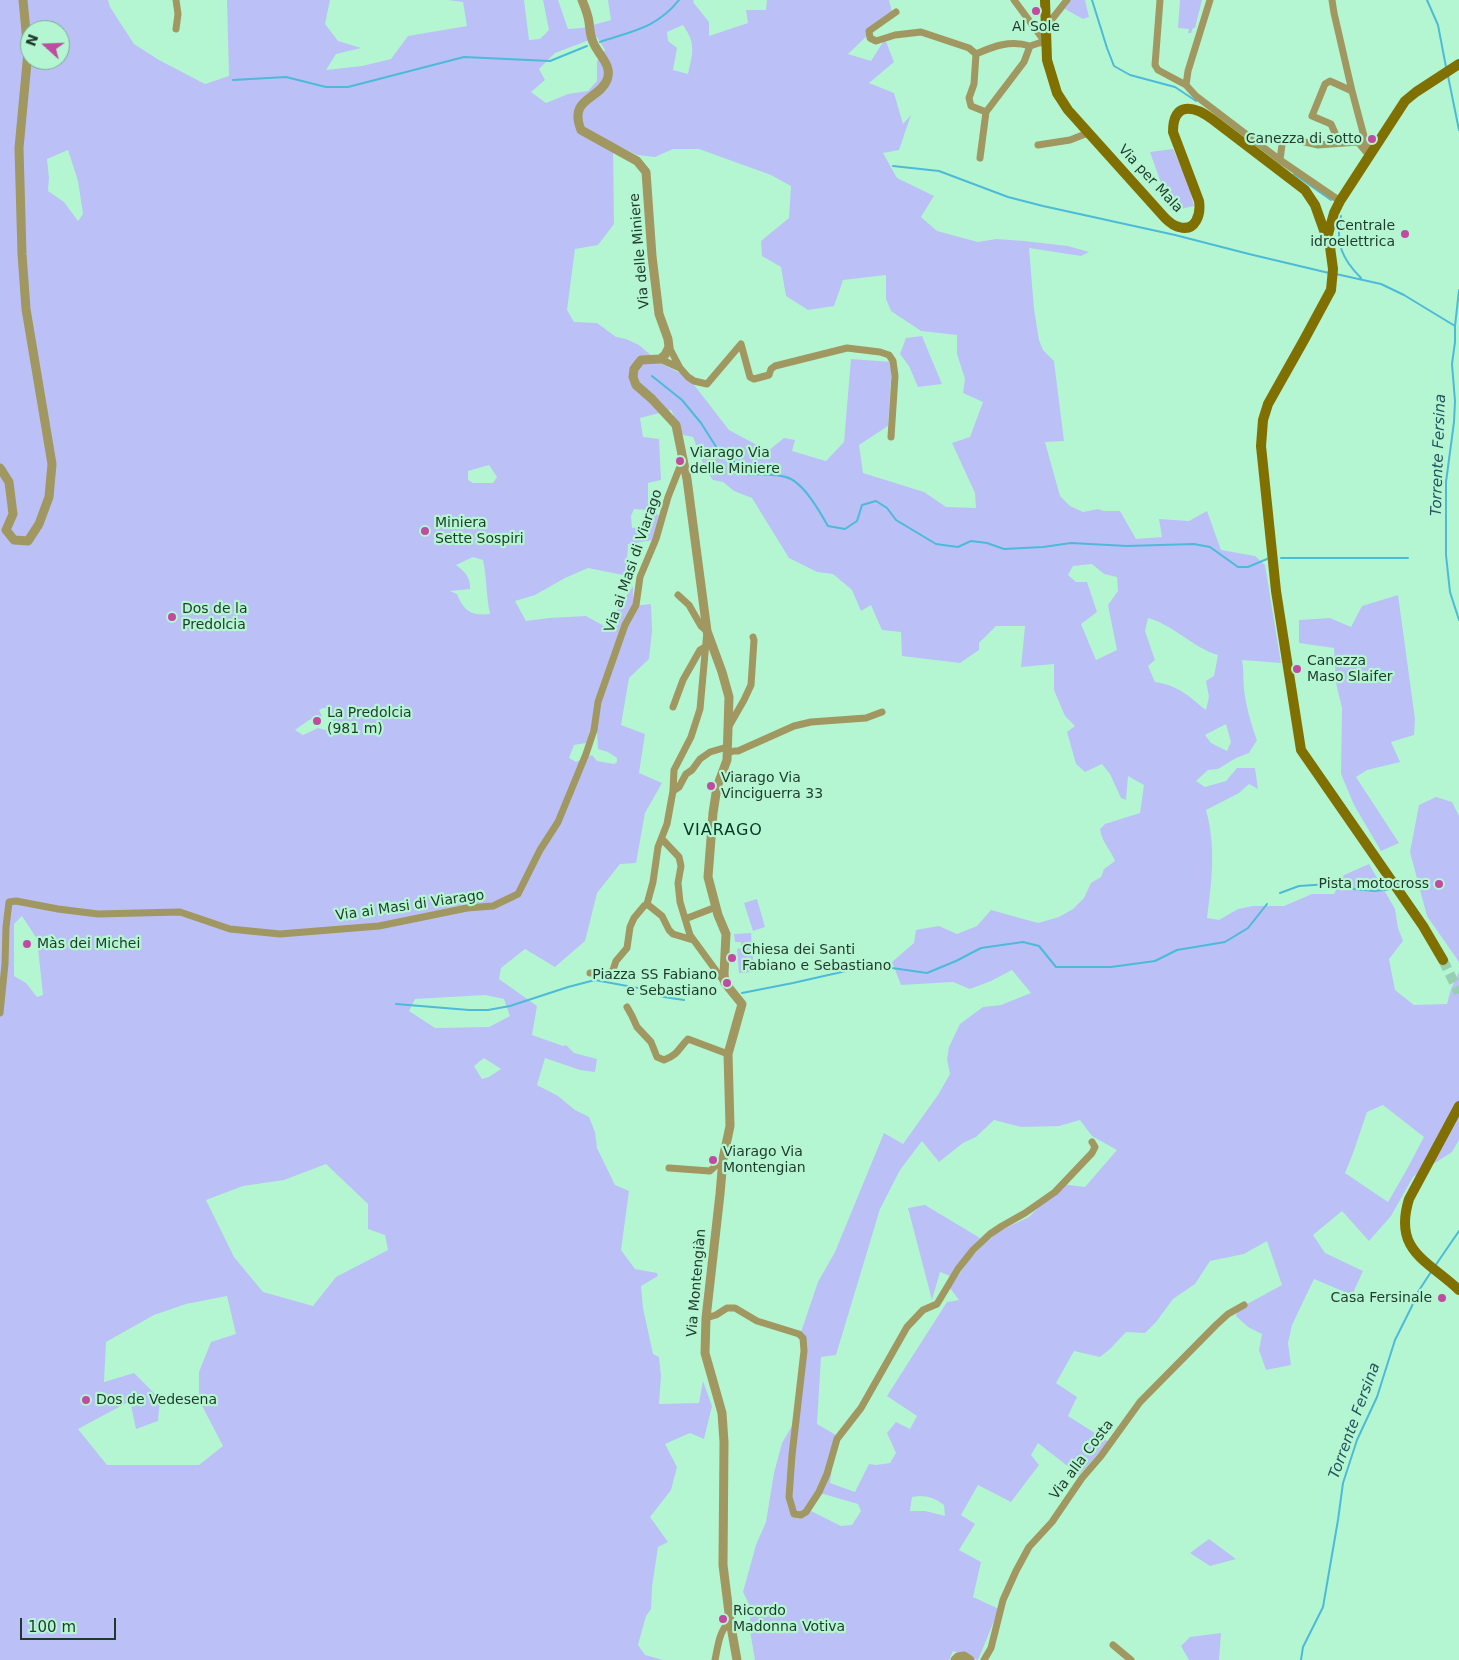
<!DOCTYPE html>
<meta charset="utf-8">
<style>
body{margin:0}
#map{position:relative;width:1459px;height:1660px;overflow:hidden;background:#b5f6d2;font-family:"DejaVu Sans",sans-serif}
canvas{display:block}
.north{position:absolute;left:20px;top:20px;width:50px;height:50px;box-sizing:border-box;background:#b5f6d2;border:1px solid #79ab90;border-radius:50%;rotate:290deg;font-size:14px;font-weight:700;line-height:20px;text-align:center;color:#1f3a2c}
.north::after{content:'';display:block;margin:auto;width:18px;height:22px;background:#c14ba1;clip-path:polygon(50% 0,100% 100%,50% 72%,0 100%)}
.scale{position:absolute;left:20px;top:1618px;width:96px;height:22px;box-sizing:border-box;border:2px solid #1f3a2c;border-top:0;padding-left:6px;font-size:15px;line-height:18px;white-space:nowrap;color:#1f3a2c;-webkit-text-stroke:4px #b5f6d2;paint-order:stroke}
</style>
<div id="map">
<canvas width="1459" height="1660"></canvas>
<div class="north">N</div>
<div class="scale">100 m</div>
</div>
<script>
const ctx = document.querySelector('canvas').getContext('2d');
ctx.lineJoin = 'round';
function paint(path, color) {
  ctx.fillStyle = color;
  ctx.fill(path, 'evenodd');
}
function strokePath(path, color, width, dash) {
  ctx.strokeStyle = color;
  ctx.lineWidth = width;
  ctx.lineCap = dash ? 'butt' : 'round';
  ctx.setLineDash(dash || []);
  ctx.stroke(path);
}
function write(font, color, halo, rows, align = 'center') {
  ctx.font = font + ' "DejaVu Sans",sans-serif';
  ctx.lineWidth = 4.5;
  ctx.setLineDash([]);
  ctx.textBaseline = 'middle';
  ctx.strokeStyle = halo;
  ctx.fillStyle = color;
  for (const [text, x, y, turn = 0] of rows) {
    ctx.save();
    ctx.translate(x, y);
    ctx.rotate((+turn || 0) * Math.PI / 180);
    ctx.textAlign = isNaN(turn) ? turn : align;
    if (halo) ctx.strokeText(text, 0, 0);
    ctx.fillText(text, 0, 0);
    ctx.restore();
  }
}
paint(new Path2D(`
 M0,0H22L27,52L23,104L21,254L51,464L48,497L27,540L14,539L7,530L14,514L0,466Z
 M24,0H108L110,7L134,44L159,60L205,84L229,76L227,0H330L325,24L338,41L361,48L336,54L326,70L362,66L391,59L408,36L467,26L463,2L448,0H524L529,40L540,39L549,30L543,0H558L568,29L582,28L611,20L608,0H694L693,2L709,22V36L748,23L746,10H766L767,0H889L892,12L848,54L871,61L885,39L894,62L869,83L894,93L903,124L911,115L899,150L883,153L897,178L934,196L921,217L937,231L978,242L996,239L1024,241L1068,246L1089,252L1081,256L1029,248L1034,309L1039,340L1043,350L1054,361L1064,441L1045,442L1060,496L1070,506L1083,512L1098,509L1104,511H1120L1136,539L1162,537L1159,519L1189,521L1207,511L1221,550L1255,556L1265,565L1281,663L1242,660C1244,670 1243,679 1244,689C1246,706 1251,724 1257,740L1249,753L1236,758L1218,769L1208,770L1196,781L1205,787L1226,781L1237,768H1255L1258,789L1249,784L1239,793L1206,810C1216,845 1212,882 1207,918L1219,920L1238,909L1253,906H1284L1312,894H1334L1344,875L1369,864L1395,909L1398,928L1403,941L1389,959L1395,990L1414,1005L1447,1004L1451,989L1459,972V1140L1452,1152L1413,1177L1391,1216L1369,1241L1342,1211L1313,1235L1325,1253L1363,1271L1352,1295L1314,1279L1292,1325L1288,1343L1291,1365L1266,1370L1259,1350L1262,1334L1248,1327L1236,1316L1238,1309L1282,1285L1267,1241L1244,1254L1210,1261L1195,1284L1173,1299L1156,1322L1145,1333L1126,1332L1110,1349L1100,1357L1074,1351L1056,1383L1077,1397L1068,1416L1109,1442L1079,1475L1038,1443L1031,1455L1039,1465L1011,1502L978,1485L961,1515L975,1524L959,1550L981,1562L973,1597L999,1609L978,1660L953,1651L949,1660H755L750,1631V1606L743,1592L756,1545L766,1522L774,1473L782,1443L796,1419L806,1359L801,1332L818,1282L835,1252L884,1133L903,1144L938,1095L950,1074L947,1059L949,1047L960,1024L983,1007L1001,1005L1031,993L1012,970L991,981L970,989L953,982L901,985L892,962L914,943L916,930L939,926L957,934L977,926L991,910L1038,923L1059,917L1073,909L1084,898L1091,883L1101,877L1104,869L1115,861C1111,850 1101,841 1100,829L1105,824L1140,813L1144,785L1128,776L1126,800L1121,798L1110,774L1102,764L1085,772L1076,764L1067,732L1075,726L1065,716L1054,690V664L1021,667L1025,626H996L979,643V650L960,663L902,656L901,632L882,630L871,605L861,611L852,590L833,574L817,572L789,558L752,498L734,491L723,482L713,480L705,469L693,437L683,435L671,410L640,418L643,437L659,439L661,480L648,483V505L659,516L654,540L628,544L627,561L633,577L588,568L565,578L535,595L515,601L526,621L549,618L586,616L606,627L633,586V606L651,604L652,631L649,659L629,678L621,725L645,734L639,773L662,783L645,813L636,863L620,864L597,893L585,941L555,967L525,949L501,968L499,979L537,1006L532,1035L563,1046L566,1045L574,1053L597,1059L595,1072L580,1070L545,1058L537,1085L558,1096L575,1110L589,1117L595,1132L597,1148L615,1185L629,1191L621,1250L635,1269L657,1273L658,1276L641,1286L643,1308L653,1354L659,1357L661,1376L659,1404L699,1403L703,1381L712,1406L704,1439L690,1433L665,1444L677,1467L671,1490L650,1517L668,1542L658,1547L652,1587L651,1609L646,1616L638,1645L645,1655L663,1660H0V470L8,483L12,514L5,530L28,542L40,524L53,464L27,309L22,174L25,104ZM683,25C696,44 693,52 688,74L673,70L677,48L668,41L667,32ZM30,30H60V60H30ZM597,37L605,50L597,61V81L588,91L568,94L546,103L531,92L545,80L539,69L555,53ZM613,143L637,155L655,157L673,149H699L771,175L791,186L789,218L761,241L762,256L781,267L786,296L808,310L834,306L843,280L886,275V299L891,311L921,331L957,335V354L965,379L963,393L983,402L970,437L952,443L975,493L976,508L946,507L924,492L863,473L859,445L888,426L892,362L851,359L844,442L826,461L792,451L795,440L784,438L768,451L729,430L688,377L660,363L639,345L626,339L616,337L597,323L574,322L567,310L575,249L598,245L614,224ZM68,150L78,181L83,214L78,221L64,202L48,191L49,178L47,159ZM489,465L497,477L493,483H473L468,480V471ZM634,509L648,510V526L632,528L631,516ZM473,557L483,560C487,578 486,596 490,614C471,616 464,611 457,594L450,591L470,589C471,577 464,571 456,565ZM1092,564L1104,574L1117,577L1118,591L1108,605L1117,650L1096,660L1081,624L1097,612L1087,582H1076L1068,575L1073,566ZM1148,618C1174,625 1193,648 1218,655L1214,676L1206,681L1209,697L1206,710C1188,696 1180,686 1155,682L1148,666L1155,660L1145,631ZM323,708H332L330,717L334,726L325,730L318,728L303,735L295,730L309,720L322,716L319,710ZM1226,724L1231,742L1227,751L1211,743L1205,735ZM590,730L597,732L598,749L608,752L617,758V762L614,764L597,761L592,755L576,762L569,758L574,745L586,743ZM22,916L37,939L43,995L37,997L26,983L14,976V924ZM485,995L504,999L510,1016L489,1027L435,1028L409,1011L415,999ZM484,1058L501,1069L489,1077L482,1079L474,1066ZM1383,1105L1424,1137L1406,1171L1388,1202L1345,1173C1354,1153 1360,1132 1367,1112ZM994,1120L1021,1127L1059,1126L1080,1120L1092,1136L1117,1150L1085,1187L1062,1184L1029,1217L999,1231L984,1244L969,1260L950,1288L959,1300L947,1302L887,1396L917,1416L910,1429L896,1422L887,1433L896,1453L890,1463L876,1465L869,1464L855,1492L830,1483L836,1435L817,1424L821,1357L836,1355L880,1209L900,1170L922,1141L939,1162L963,1143L976,1137ZM326,1164L368,1204V1229L385,1235L388,1250L336,1277L313,1306L263,1292L234,1257L206,1200L243,1186L284,1180ZM227,1296L236,1334L211,1342L199,1372V1400L223,1446L199,1465H107L78,1429L130,1401L136,1429L158,1421L160,1399L134,1373L104,1382L106,1342L154,1315L186,1304ZM820,1493L858,1504L861,1511L852,1525L841,1526L809,1510ZM919,1496C929,1496 936,1499 944,1505L945,1516L925,1511H910L912,1497Z
 M1071,0H1085L1089,17L1083,19L1065,9Z
 M1180,0H1202L1195,28H1193L1191,33H1188L1189,29L1178,28Z
 M1173,149L1187,180L1194,206L1171,211L1150,152Z
 M922,336L942,384L918,387L909,366L900,354L906,338Z
 M1398,595L1415,719L1414,735L1391,742L1400,762L1367,770L1356,777L1399,843L1381,851L1354,805L1341,774L1342,708L1336,683L1334,648L1299,643V620L1330,618L1351,627L1362,606Z
 M1436,797L1452,802L1459,816V962L1427,916L1410,852L1419,805Z
 M757,899L765,927L753,931L744,903Z
 M751,933L754,972L739,973L737,949L741,948V942H735L734,934Z
 M925,1205L980,1238L950,1276L940,1272L932,1300L908,1208Z
 M1209,1539L1236,1559L1210,1566L1190,1553Z
 M1221,1633L1219,1660H1189L1181,1646L1190,1637Z`), '#bbc1f6');
strokePath(new Path2D(`
 M1092,0L1107,48L1114,66L1130,75L1175,87L1196,101
 M1427,0L1438,25L1446,67
 M600,42C632,31 657,28 679,0
 M1448,76L1459,130
 M233,80L286,77L326,87H348L464,57L550,61L587,46
 M893,166L939,171L1008,197L1043,206L1175,235L1249,254L1329,273
 M1294,174L1331,200
 M1341,216C1335,243 1342,259 1361,278
 M1336,274L1381,284L1404,295L1455,326
 M1459,290L1455,326V342L1452,364L1455,401L1454,422L1446,482V555L1450,592L1459,620
 M652,376L682,400L701,423L720,453L730,458L747,474C761,475 778,473 791,479C806,487 820,512 828,526L845,529L857,521L862,505L876,501L887,508L896,520L936,544L958,547L971,541L987,543L1004,549L1043,547L1071,543L1127,546L1194,544L1210,547L1238,567H1248L1267,559
 M1281,558H1408
 M1403,887L1407,880
 M1280,893L1299,886L1329,884L1354,889L1375,891L1391,889
 M742,993L793,983L846,971L885,967L927,973L956,961L981,948L1023,942L1039,946L1056,967H1111L1155,961L1177,950L1225,942L1248,928L1267,904
 M396,1004L469,1010H488L510,1006L568,987L595,980L638,988L664,997L684,1000
 M1435,1266L1459,1231
 M1301,1660L1303,1647L1323,1607L1338,1520L1343,1483L1357,1440L1377,1397L1395,1340L1412,1306L1416,1295L1431,1272`), '#4cbad8', 2);
strokePath(new Path2D(`
 M1443,960L1459,993`), '#97d0b1', 10, [10, 5]);
strokePath(new Path2D(`
 M176,0L178,14L176,29
 M1160,0L1155,65L1158,70L1186,85
 M1210,0L1188,71L1186,85L1196,96L1280,160L1340,201
 M1332,0L1334,13L1352,91L1369,155
 M896,12L869,31L870,38L876,41L895,35L921,32L969,48L976,54C994,46 1010,40 1030,46
 M1045,28L1067,0
 M976,54L974,84L969,98L971,106L986,112L1024,62L1030,46L1039,43L1045,42L1014,0
 M1339,142L1331,124L1312,116L1325,84L1330,81L1352,91
 M1038,145L1070,140L1088,133
 M980,158L986,112
 M1280,160L1283,137L1318,145L1358,142L1367,153
 M669,347L680,368
 M660,359L680,368L688,377L694,381L707,384L741,344L750,377L754,379L769,375L771,369L775,366L847,348L880,352L889,355L893,361L895,376L891,437
 M673,707L683,680L700,650L705,647
 M728,728L744,700L751,685L754,640L753,637
 M727,753L734,751H738L794,726L811,722L866,718L882,712
 M673,791L679,787L686,774L692,770L700,759L710,752L727,747
 M662,839L679,857L681,866L678,883L680,902L690,935L725,983
 M647,904L653,882L658,847L667,824L673,791L674,770L691,737L700,709L707,631L701,626L689,605L678,595
 M647,904L662,916L669,930L673,934L693,940
 M685,919L716,907
 M590,973H610L613,970L616,961L627,948L630,927L634,918L644,906L647,904
 M627,1007L632,1016L637,1027L651,1042L657,1057L664,1060C679,1054 678,1049 688,1039L728,1054
 M0,1013L5,964L6,927L9,902L16,901L58,909L98,914L180,912L230,929L280,934L379,926L467,908L493,906L518,894L540,850L558,822L586,754L594,730L598,702L625,625L636,605L640,577L656,539L668,497L683,459
 M669,1168L710,1171L723,1159
 M706,1318L716,1315L727,1308H735L757,1321L799,1334L803,1338L804,1351L792,1455L789,1497L794,1514L801,1515L806,1512L819,1492L827,1474L837,1439L861,1408L907,1327L923,1310L937,1304L958,1269L973,1250L990,1234L1002,1226L1025,1213L1055,1192L1092,1153L1095,1147L1092,1142
 M1113,1645L1131,1660
 M715,1660C718,1646 719,1631 730,1621
 M984,1660L991,1648L1003,1600L1016,1571L1029,1547L1052,1522L1082,1478L1101,1456L1140,1402L1216,1325L1228,1314L1244,1305`), '#a19760', 7);
strokePath(new Path2D(`
 M582,0C585,7 588,15 589,22C590,29 590,36 593,42C598,55 613,65 607,80C599,100 568,98 581,130L637,161L646,172L652,256L659,314L668,339L669,347L665,355L660,359L641,360L634,369L633,377L636,385L652,399L676,425L687,479L707,631L722,672L729,697L727,760L717,787L713,813L708,877L718,915L726,934L724,974L725,983L742,1004L728,1054L730,1126L723,1159L720,1194L706,1318L705,1353L722,1413L724,1442L723,1565L730,1621L737,1660
 M0,468L9,482L13,514L6,530L14,540L28,541L39,524L49,497L52,464L26,309L22,254L19,148L28,52L23,0
 M955,1660L958,1657L964,1656L970,1660`), '#a19760', 9);
strokePath(new Path2D(`
 M1045,0L1047,60L1057,93L1068,110L1165,218C1169,222 1174,226 1179,227C1196,232 1201,214 1199,201L1173,132C1173,102 1193,105 1212,119L1305,190L1315,205L1330,247L1333,269L1331,290L1304,340L1268,404L1263,420L1261,446L1276,591L1301,750L1423,926L1443,960
 M1327,238L1334,213L1340,201L1405,101L1416,92L1459,64
 M1459,1106L1409,1199C1393,1251 1427,1260 1459,1290`), '#807000', 10);
for (const [x, y, r, color] of [
 [1036,11,5,"#c14ba1"],
 [1372,139,5,"#c14ba1"],
 [1405,234,5,"#c14ba1"],
 [680,461,5,"#c14ba1"],
 [425,531,5,"#c14ba1"],
 [172,617,5,"#c14ba1"],
 [1297,669,5,"#c14ba1"],
 [317,721,5,"#c14ba1"],
 [711,786,5,"#c14ba1"],
 [1439,884,5,"#c14ba1"],
 [27,944,5,"#c14ba1"],
 [732,958,5,"#c14ba1"],
 [727,983,5,"#c14ba1"],
 [713,1160,5,"#c14ba1"],
 [1442,1298,5,"#c14ba1"],
 [86,1400,5,"#c14ba1"],
 [723,1619,5,"#c14ba1"]
]) {
  const dot = new Path2D();
  dot.arc(x, y, r, 0, 2 * Math.PI);
  ctx.fillStyle = color;
  ctx.fill(dot);
  strokePath(dot, '#b5f6d2', 2);
}
write('14px', '#1f3a2c', '#b5f6d2', [
 ["Al Sole",1036,27,"center"],
 ["Canezza di sotto",1362,139,"right"],
 ["Centrale",1395,226,"right"],
 ["idroelettrica",1395,242,"right"],
 ["Viarago Via",690,453],
 ["delle Miniere",690,469],
 ["Miniera",435,523],
 ["Sette Sospiri",435,539],
 ["Dos de la",182,609],
 ["Predolcia",182,625],
 ["Canezza",1307,661],
 ["Maso Slaifer",1307,677],
 ["La Predolcia",327,713],
 ["(981 m)",327,729],
 ["Viarago Via",721,778],
 ["Vinciguerra 33",721,794],
 ["Pista motocross",1429,884,"right"],
 ["Màs dei Michei",37,944],
 ["Chiesa dei Santi",742,950],
 ["Fabiano e Sebastiano",742,966],
 ["Piazza SS Fabiano",717,975,"right"],
 ["e Sebastiano",717,991,"right"],
 ["Viarago Via",723,1152],
 ["Montengian",723,1168],
 ["Casa Fersinale",1432,1298,"right"],
 ["Dos de Vedesena",96,1400],
 ["Ricordo",733,1611],
 ["Madonna Votiva",733,1627]
], 'left');
write('14px', '#1f3a2c', '#b5f6d2', [
 ["Via per Mala",1150,179,47],
 ["Via delle Miniere",640,251,-95],
 ["Via ai Masi di Viarago",634,561,-71],
 ["Via ai Masi di Viarago",410,906,-8],
 ["Via Montengiàn",697,1283,-85],
 ["Via alla Costa",1082,1460,-53]
]);
write('italic 15px', '#255361', '#b5f6d2', [
 ["Torrente Fersina",1439,455,-88],
 ["Torrente Fersina",1355,1421,-70]
]);
ctx.letterSpacing = '1px';
write('16px', '#043823', '#b5f6d2', [
 ["VIARAGO",723,831]
]);
ctx.letterSpacing = '0px';
</script>
